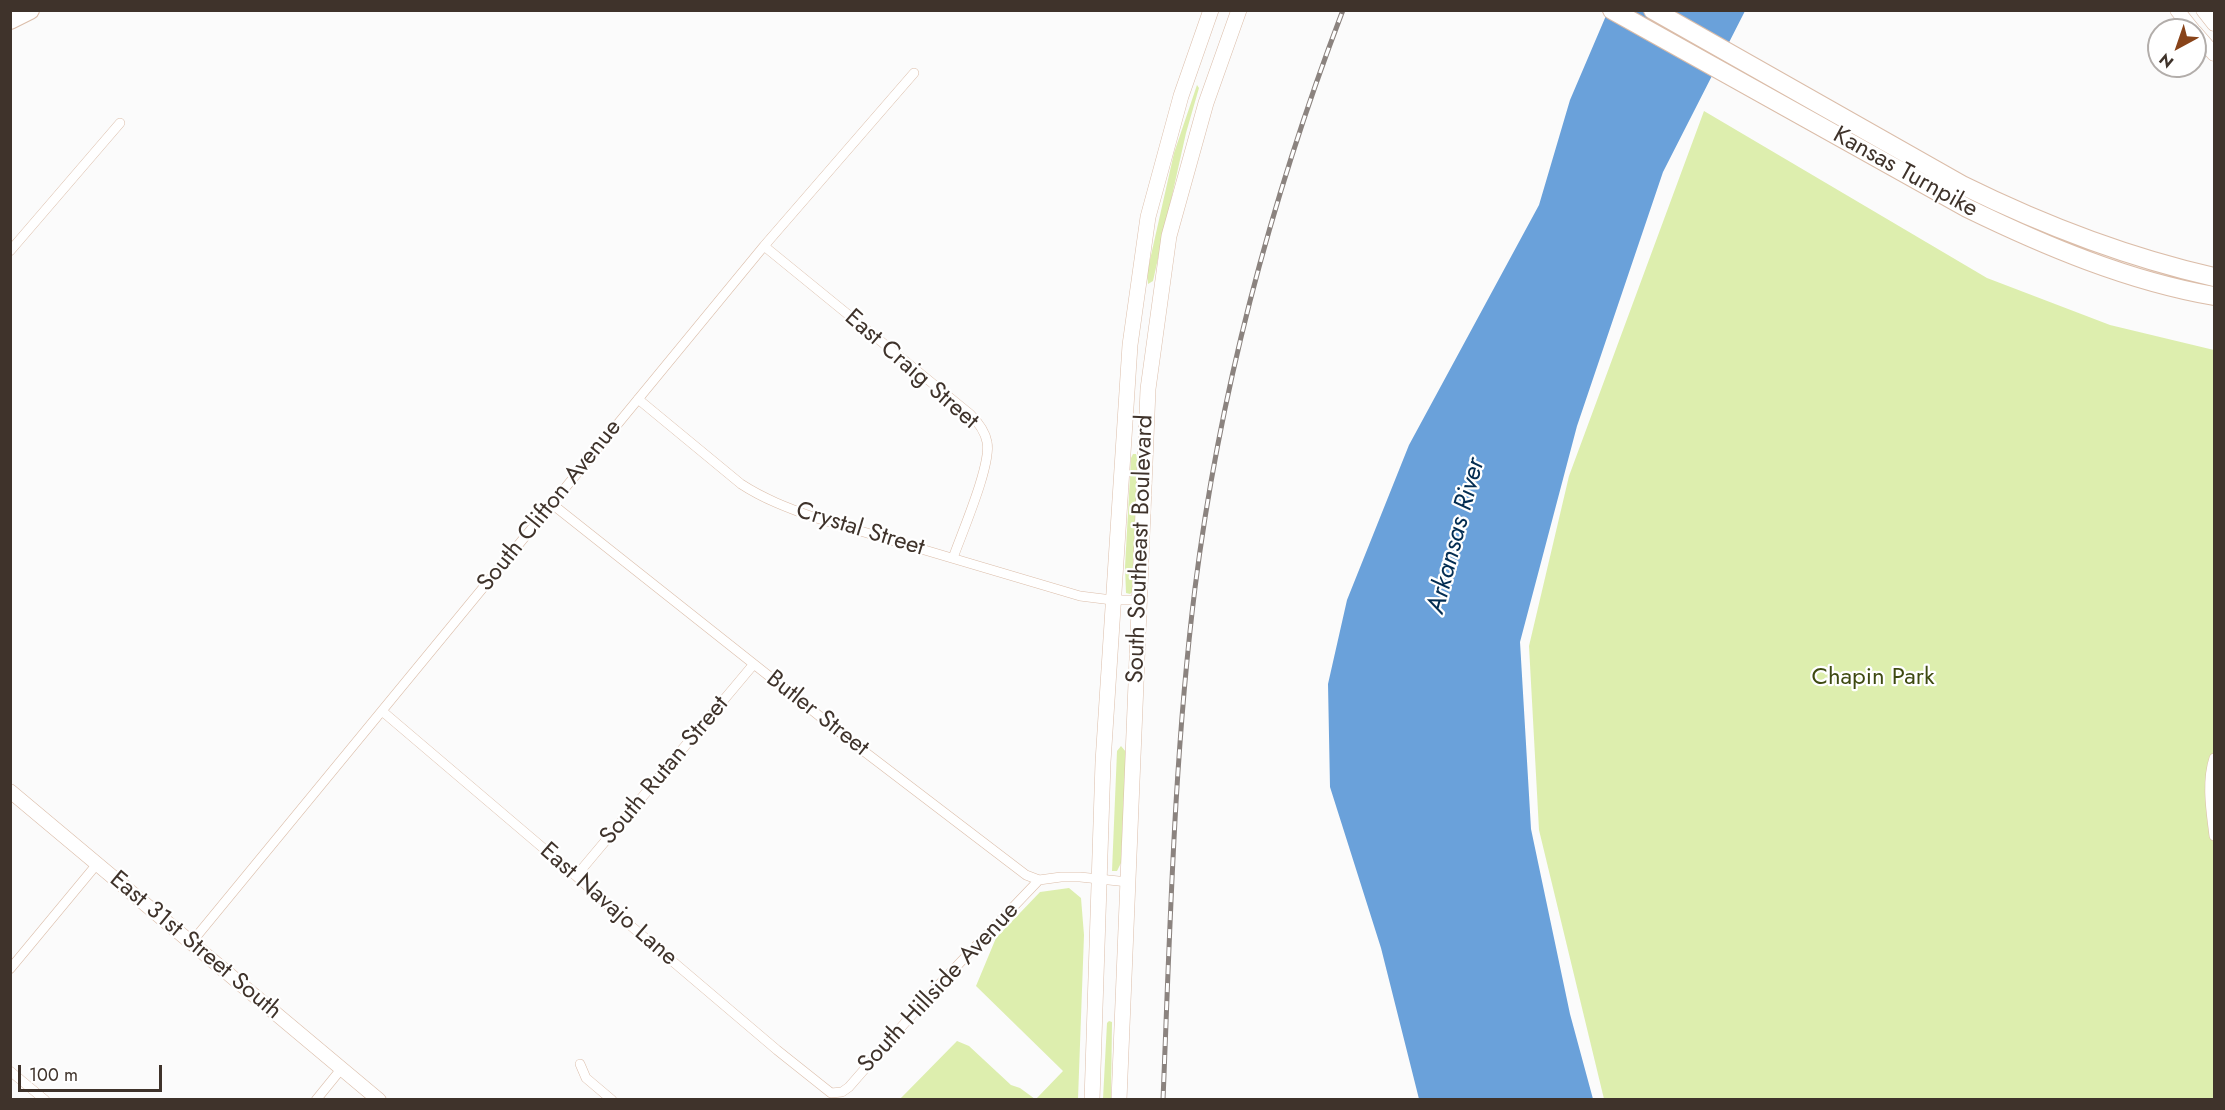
<!DOCTYPE html>
<style>
body{margin:0}
#map{position:relative;width:2225px;height:1110px;overflow:hidden;background:#fbfbfb;font-family:Jost,sans-serif}
canvas{display:block}
.frame{position:absolute;inset:0;border:12px solid #3f332b;pointer-events:none}
.north{position:absolute;left:2147px;top:18px;width:60px;height:60px;box-sizing:border-box;background:#fff;border:2px solid #b2adaa;border-radius:50%;rotate:220deg;font-size:16px;font-weight:700;line-height:24px;text-align:center;color:#3f332b}
.north::after{content:'';display:block;margin:auto;width:21px;height:27px;background:#884319;clip-path:polygon(50% 0,100% 100%,50% 72%,0 100%)}
.scale{position:absolute;left:18px;top:1065px;width:144px;height:27px;box-sizing:border-box;border:3px solid #3f332b;border-top:0;padding-left:8px;font-size:18px;line-height:21px;white-space:nowrap;color:#3f332b;-webkit-text-stroke:4px #fff;paint-order:stroke}
</style>
<div id="map">
<canvas width="2225" height="1110"></canvas>
<div class="frame"></div>
<div class="north">N</div>
<div class="scale">100 m</div>
</div>
<script>
const ctx = document.querySelector('canvas').getContext('2d');
ctx.lineJoin = 'round';
function paint(path, color) {
  ctx.fillStyle = color;
  ctx.fill(path, 'evenodd');
}
function strokePath(path, color, width, dash) {
  ctx.strokeStyle = color;
  ctx.lineWidth = width;
  ctx.lineCap = dash ? 'butt' : 'round';
  ctx.setLineDash(dash || []);
  ctx.stroke(path);
}
function write(font, color, halo, rows, align = 'center') {
  ctx.font = font + ' Jost,sans-serif';
  ctx.lineWidth = 4.5;
  ctx.setLineDash([]);
  ctx.textBaseline = 'middle';
  ctx.strokeStyle = halo;
  ctx.fillStyle = color;
  for (const [text, x, y, turn = 0] of rows) {
    ctx.save();
    ctx.translate(x, y);
    ctx.rotate((+turn || 0) * Math.PI / 180);
    ctx.textAlign = isNaN(turn) ? turn : align;
    if (halo) ctx.strokeText(text, 0, 0);
    ctx.fillText(text, 0, 0);
    ctx.restore();
  }
}
paint(new Path2D(`
 M1197,85L1199,88L1186,133L1153,281L1148,284L1147,273L1174,153Z
 M1704,111L1987,278L2110,325L2214,350V1099H1604L1539,830L1529,646L1569,476Z
 M1133,454H1136L1139,464L1133,591L1130,594L1126,593L1125,567L1131,458Z
 M1121,746L1126,752L1121,863L1117,871H1112L1117,751Z
 M1069,888L1081,898L1084,935L1078,1099H1036L1063,1071L976,986L996,938L1040,892Z
 M1109,1021L1112,1022L1111,1099H1103L1107,1023Z
 M957,1041L969,1046L1011,1085L1020,1088L1035,1099H900Z`), '#ddeeae');
paint(new Path2D(`
 M1608,11H1745L1663,172L1577,426L1520,642L1531,829L1570,1014L1593,1099H1419L1381,948L1330,787L1328,684L1347,600L1409,445L1539,205L1570,100Z`), '#6aa1da');
const street = new Path2D(`
 M764,246L970,414C978,422 985,431 987,442C992,464 961,535 953,558
 M10,251L120,123
 M638,399L741,484C764,499 788,508 813,517L1080,596L1112,600H1138
 M552,504L861,749L1026,875L1039,880L1061,877H1080L1128,882
 M382,711L576,876L631,926L777,1050L831,1093L842,1092L849,1087L931,993L1039,880
 M2214,758C2206,782 2211,811 2214,836
 M576,876L753,665
 M191,943L764,246L914,73
 M10,969L97,864
 M580,1064L586,1078L612,1100
 M10,1071L45,1100
 M316,1100L342,1068`);
const secondary = new Path2D(`
 M2177,10L2193,30
 M2203,10L2214,24
 M2195,32L2214,54
 M10,791L379,1100`);
const primary = new Path2D(`
 M1092,1100L1103,762L1130,345L1148,217L1181,96L1211,10
 M1119,1100L1148,389L1169,236L1206,103L1239,10`);
const highway = new Path2D(`
 M1612,10L1967,208C2045,246 2128,281 2214,296
 M1653,10L1962,185C2043,225 2126,257 2214,277
 M10,20L30,10`);
strokePath(street, '#dbbda9', 10);
strokePath(secondary, '#dbbda9', 15);
strokePath(primary, '#dbbda9', 16);
strokePath(highway, '#dbbda9', 20);
strokePath(street, '#fff', 9);
strokePath(secondary, '#fff', 14);
strokePath(primary, '#fff', 15);
strokePath(highway, '#fff', 18);
const rail = new Path2D(`
 M1163,1100C1170,929 1174,757 1195,588C1220,390 1272,196 1343,10`);
strokePath(rail, '#8b837f', 5);
strokePath(rail, '#fff', 3, [9]);
write('24px', '#3f332b', '#fff', [
 ["Kansas Turnpike",1905,173,29],
 ["East Craig Street",911,370,41],
 ["South Clifton Avenue",550,506,-51],
 ["Crystal Street",860,530,17],
 ["South Southeast Boulevard",1141,549,-88],
 ["Butler Street",817,714,38],
 ["South Rutan Street",665,771,-50],
 ["East Navajo Lane",608,905,41],
 ["East 31st Street South",195,946,40],
 ["South Hillside Avenue",939,988,-47]
]);
write('24px', '#3e4a11', '#fff', [
 ["Chapin Park",1873,678]
]);
write('italic 26px', '#022c51', '#fff', [
 ["Arkansas River",1457,536,-75]
]);
</script>
